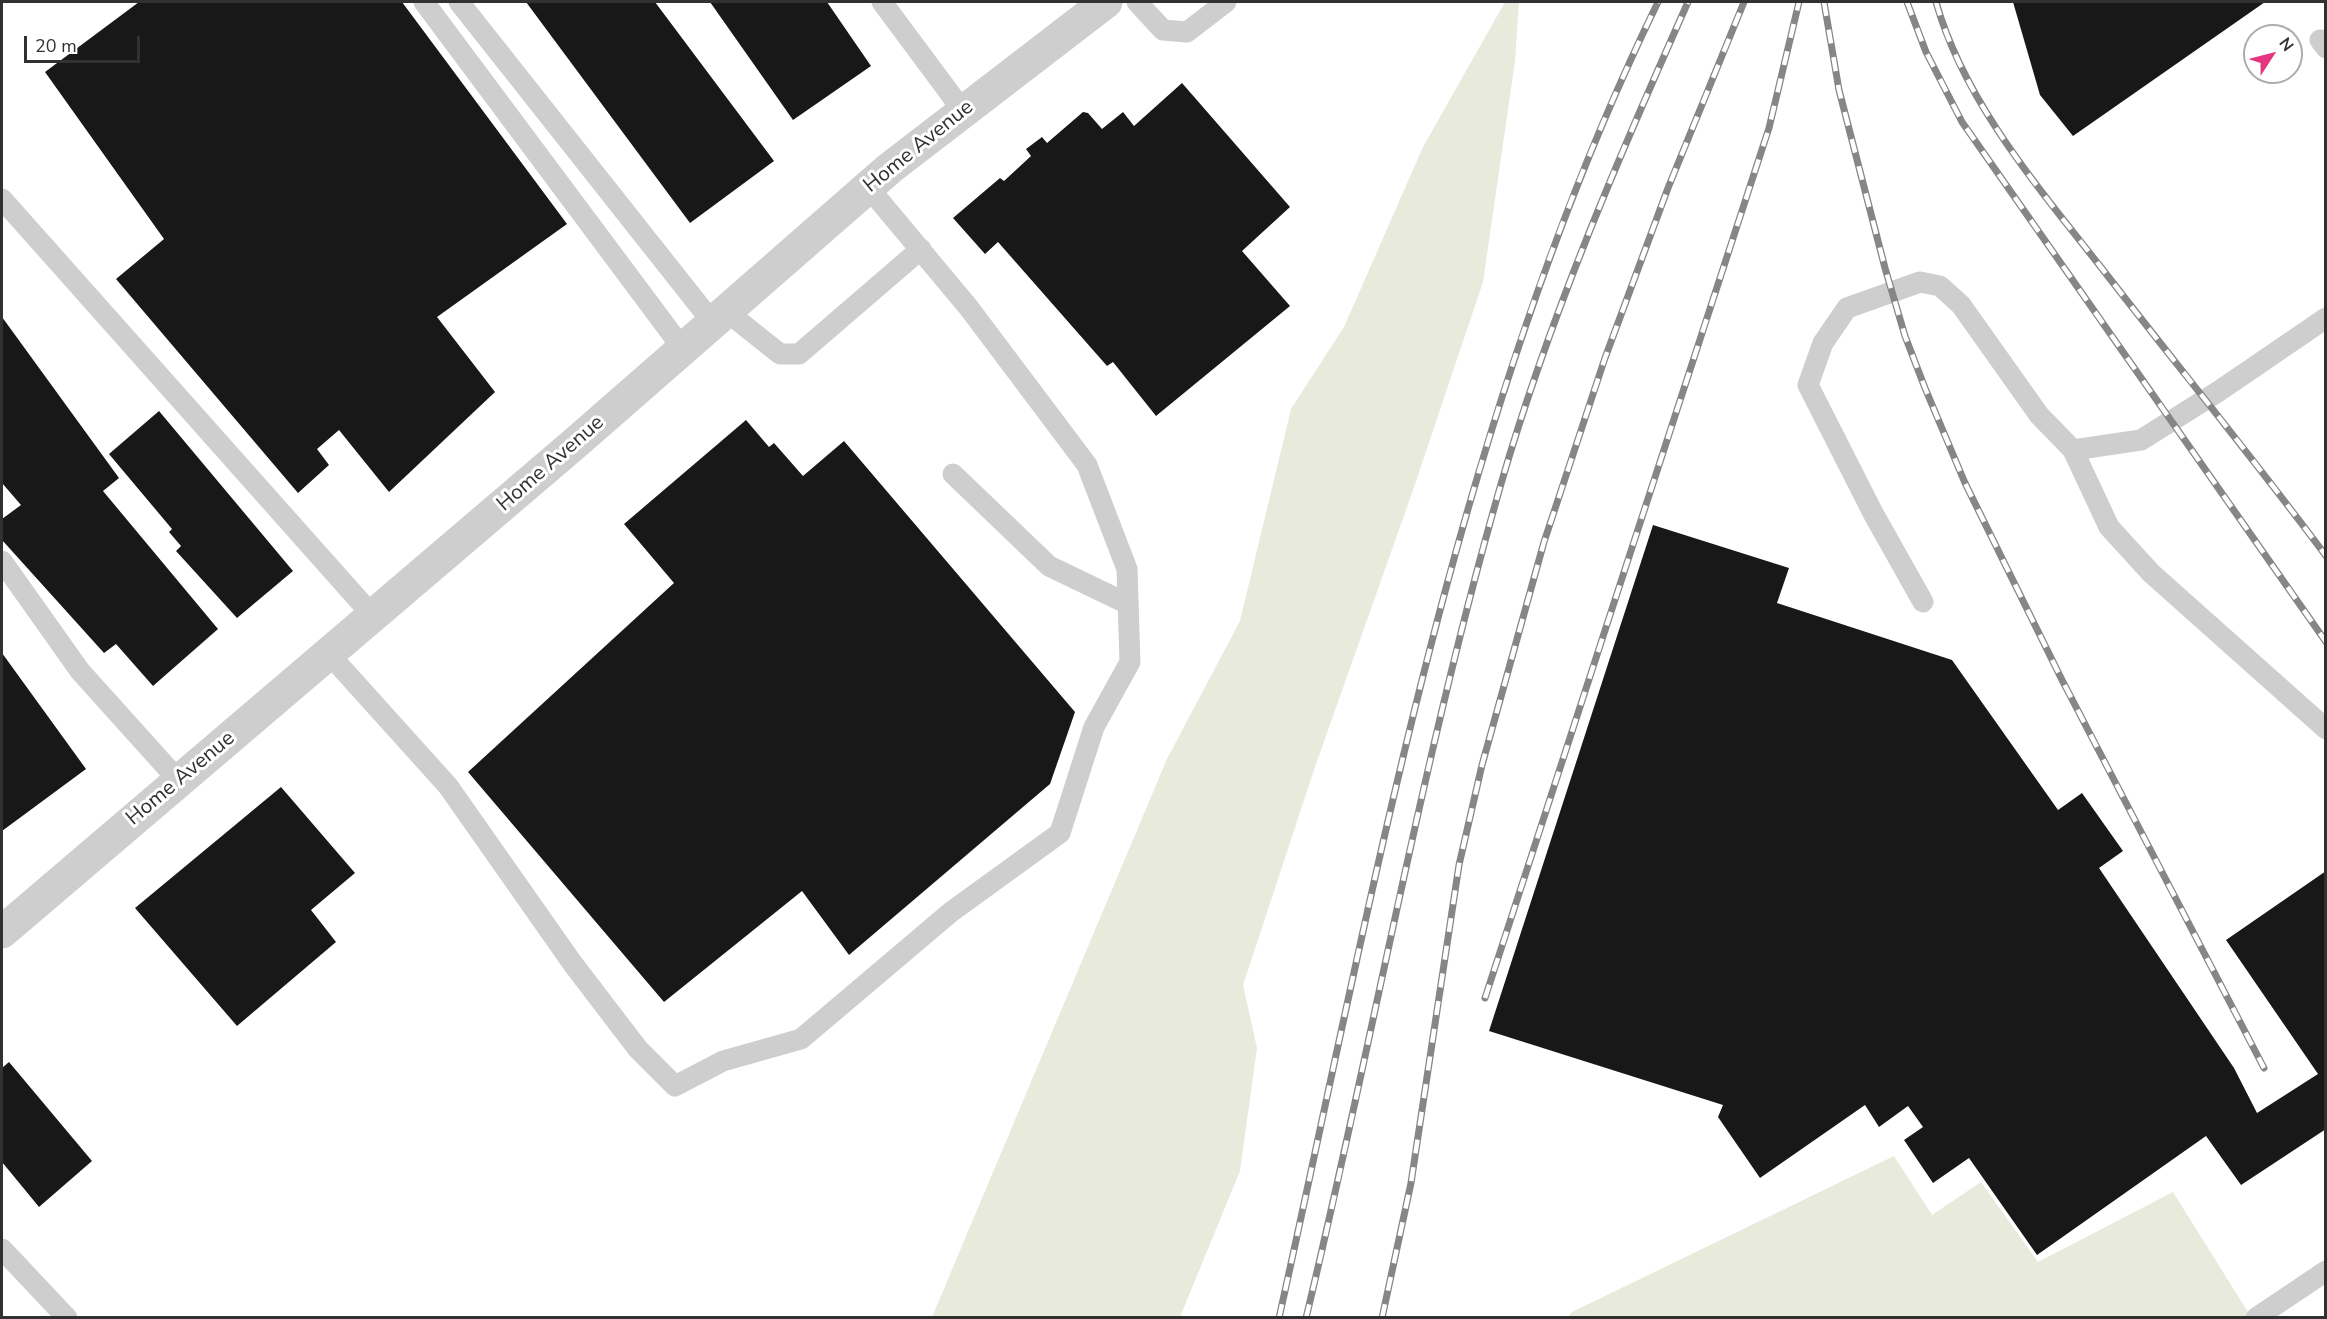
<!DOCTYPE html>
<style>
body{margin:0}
#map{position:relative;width:2327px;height:1319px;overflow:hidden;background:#fff;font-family:"Nunito Sans",sans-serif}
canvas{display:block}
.frame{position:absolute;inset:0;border:3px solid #313131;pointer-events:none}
.north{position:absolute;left:2243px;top:24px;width:60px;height:60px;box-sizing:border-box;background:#fff;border:2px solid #adadad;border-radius:50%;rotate:54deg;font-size:16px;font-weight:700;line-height:24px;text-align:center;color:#313131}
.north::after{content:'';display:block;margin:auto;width:21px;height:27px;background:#e5357e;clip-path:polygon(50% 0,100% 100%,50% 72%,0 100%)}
.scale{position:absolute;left:24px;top:36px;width:116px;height:27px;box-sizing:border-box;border:3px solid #313131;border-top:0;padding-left:8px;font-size:18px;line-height:21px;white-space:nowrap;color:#313131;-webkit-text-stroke:4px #fff;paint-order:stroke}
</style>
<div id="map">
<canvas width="2327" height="1319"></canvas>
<div class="frame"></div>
<div class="north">N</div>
<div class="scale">20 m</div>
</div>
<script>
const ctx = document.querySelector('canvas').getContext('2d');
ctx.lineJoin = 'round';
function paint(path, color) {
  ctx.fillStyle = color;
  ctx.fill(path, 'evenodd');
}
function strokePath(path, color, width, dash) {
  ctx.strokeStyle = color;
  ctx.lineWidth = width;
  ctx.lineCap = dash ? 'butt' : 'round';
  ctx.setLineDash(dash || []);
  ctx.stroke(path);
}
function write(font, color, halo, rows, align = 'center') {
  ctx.font = font + ' "Nunito Sans",sans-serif';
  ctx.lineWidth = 6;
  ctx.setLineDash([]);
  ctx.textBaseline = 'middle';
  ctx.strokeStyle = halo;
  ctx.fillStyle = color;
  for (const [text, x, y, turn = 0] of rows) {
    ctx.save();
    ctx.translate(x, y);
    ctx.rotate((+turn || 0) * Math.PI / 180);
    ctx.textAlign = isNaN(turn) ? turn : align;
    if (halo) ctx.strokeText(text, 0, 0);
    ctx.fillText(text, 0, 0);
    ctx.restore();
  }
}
paint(new Path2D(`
 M1505,2H1519L1515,61L1483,282L1412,493L1316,764L1243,985L1257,1048L1240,1171L1180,1317H932L1167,759L1240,621L1291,409L1344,327L1423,147Z
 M1894,1156L1932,1215L1981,1182L2038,1262L2173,1192L2251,1317L1567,1318L1572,1312Z`), '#e8eadc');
paint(new Path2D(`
 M139,2H402L567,224L437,317L495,392L389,492L339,430L317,449L329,465L298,493L116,279L164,239L45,72Z
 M526,2H655L774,161L690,223Z
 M710,2H827L871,66L793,120Z
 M2013,2H2265L2073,136L2040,95Z
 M1182,83L1290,207L1242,251L1290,306L1156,416L1113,362L1107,366L998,242L985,254L953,218L1000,178L1004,181L1031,156L1026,149L1042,137L1047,143L1083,112L1088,113L1102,129L1123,112L1134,126Z
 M2,317L119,478L103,491L218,629L153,686L116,644L104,653L2,540V519L21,505L2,483Z
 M159,411L293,571L237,618L176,551L181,546L169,532L172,529L109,454Z
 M746,420L769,447L774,443L803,476L844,441L1075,712L1050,784L849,955L802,891L664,1002L468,772L674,583L624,524Z
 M1653,525L1789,568L1777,603L1952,660L2058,810L2082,793L2123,851L2099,868L2234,1068L2257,1113L2318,1074L2226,940L2326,871V1129L2241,1185L2206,1136L2037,1255L1969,1158L1933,1183L1904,1140L1923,1127L1908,1106L1879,1127L1865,1105L1760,1178L1718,1117L1723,1105L1489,1031Z
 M2,653L86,769L2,831Z
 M281,787L355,873L311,910L336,942L237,1026L135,908Z
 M9,1062L92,1161L39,1207L2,1162V1068Z`), '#181818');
strokePath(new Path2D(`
 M424,2L683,349
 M459,2L713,323
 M882,2L963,111
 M1137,2L1163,30L1187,32L1226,2
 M2320,40L2326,48
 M2,199L373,616
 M726,311L780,354H799L921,249
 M2073,450L2109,527L2151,573L2326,729
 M953,474L1049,566L1128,604
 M2,561L80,671L179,781
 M1923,602L1873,513L1808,385L1823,343L1847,308L1920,282L1940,286L1961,305L2039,415L2073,450L2141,440L2219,391L2326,318
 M329,654L448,786L573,964L638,1049L675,1086L723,1061L801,1039L951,912L1060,833L1094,727L1130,662L1127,569L1087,465L969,308L868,187
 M2,1249L67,1318
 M2256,1318L2326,1271`), '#cecece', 21);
strokePath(new Path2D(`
 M2,932L573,445L890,168L1106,2`), '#cecece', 33);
const rail = new Path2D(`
 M1824,2L1839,90L1885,268L1905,336L1925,388L1965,483L2062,680L2264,1068
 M1907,2L1926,52L1962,122L2326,642
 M1936,2C1964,101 2037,186 2100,266C2175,363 2253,458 2326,556
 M1485,998L1769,128L1799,2
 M1279,1318C1378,873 1457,414 1658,2
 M1306,1318C1373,1040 1422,758 1501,484C1549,318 1618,159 1688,2
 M1382,1318L1411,1183L1459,865L1482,765L1544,542L1605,358L1668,188L1744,2`);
strokePath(rail, '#868686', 7);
strokePath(rail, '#fff', 4.5, [14]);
write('21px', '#313131', '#fff', [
 ["Home Avenue",919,147,-39],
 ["Home Avenue",551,464,-41],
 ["Home Avenue",181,779,-40]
]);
</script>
